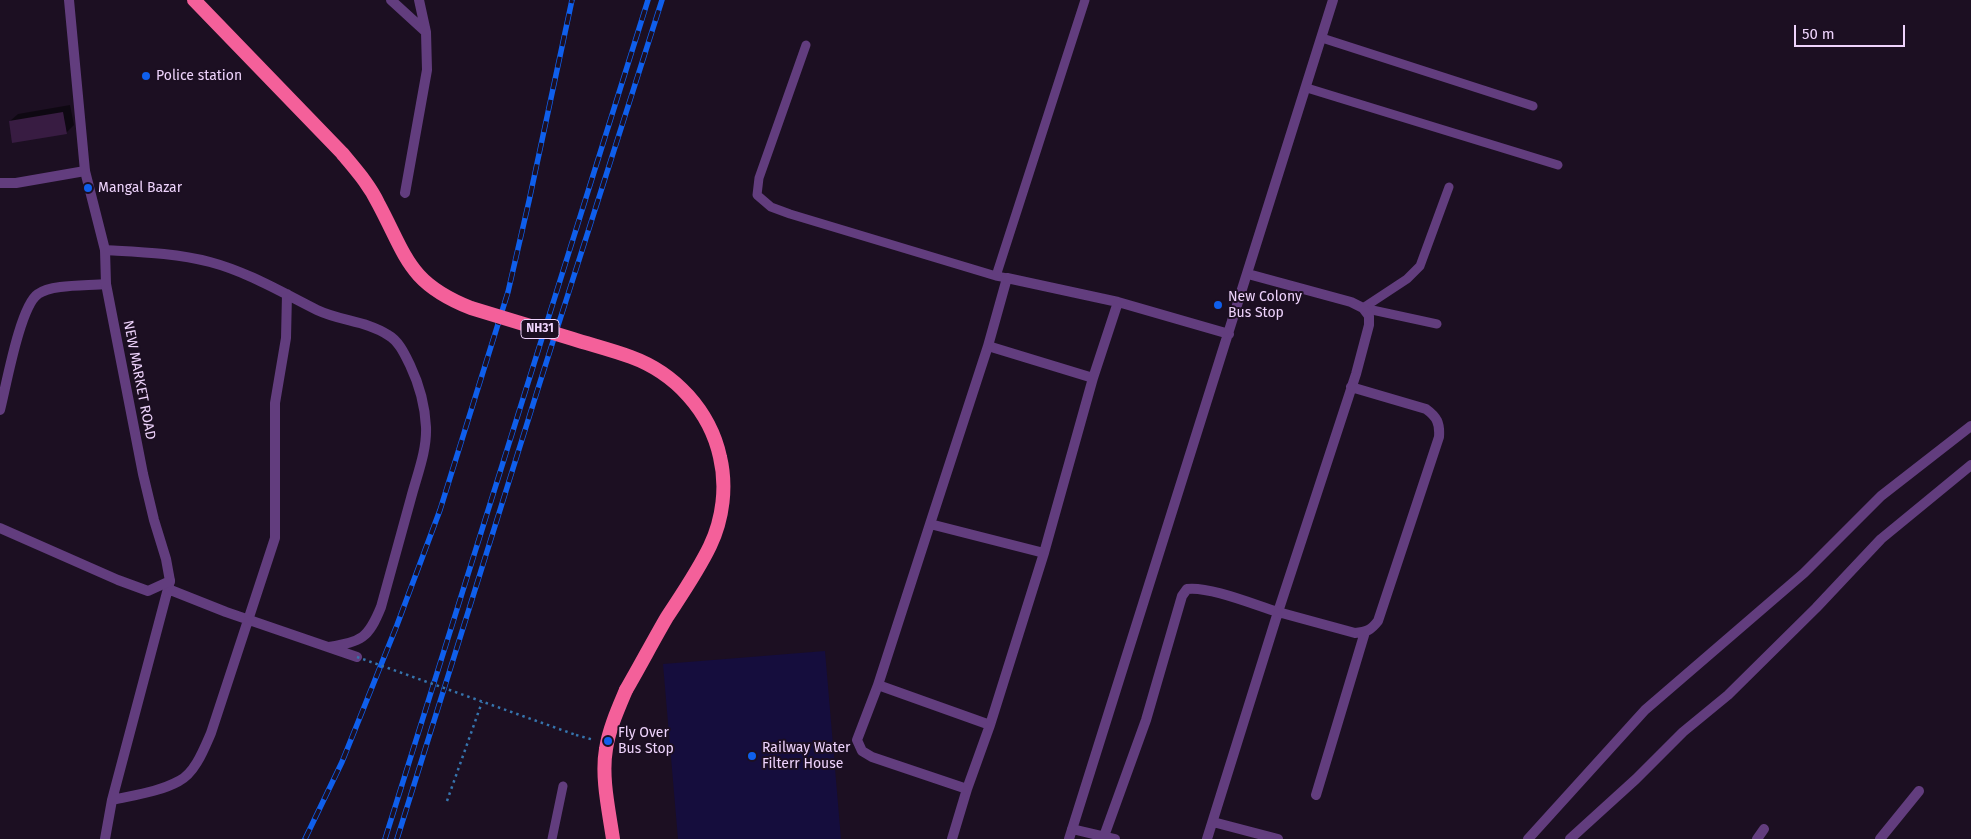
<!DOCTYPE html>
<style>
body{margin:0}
#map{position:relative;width:1971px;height:839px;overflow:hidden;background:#1c0f22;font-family:"Fira Sans",sans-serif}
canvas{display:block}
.scale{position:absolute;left:1794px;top:25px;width:111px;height:22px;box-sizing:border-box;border:2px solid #eed3fc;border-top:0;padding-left:6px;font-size:15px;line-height:18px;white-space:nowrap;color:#eed3fc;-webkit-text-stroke:4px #1c0f22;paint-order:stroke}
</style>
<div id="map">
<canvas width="1971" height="839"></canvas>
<div class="scale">50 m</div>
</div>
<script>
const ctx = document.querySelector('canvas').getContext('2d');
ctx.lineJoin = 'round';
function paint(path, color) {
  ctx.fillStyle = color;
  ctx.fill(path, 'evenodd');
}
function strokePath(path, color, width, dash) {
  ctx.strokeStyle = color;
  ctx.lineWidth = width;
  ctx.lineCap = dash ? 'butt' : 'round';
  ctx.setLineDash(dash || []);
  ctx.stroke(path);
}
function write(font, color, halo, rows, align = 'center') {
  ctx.font = font + ' "Fira Sans",sans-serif';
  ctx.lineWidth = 4;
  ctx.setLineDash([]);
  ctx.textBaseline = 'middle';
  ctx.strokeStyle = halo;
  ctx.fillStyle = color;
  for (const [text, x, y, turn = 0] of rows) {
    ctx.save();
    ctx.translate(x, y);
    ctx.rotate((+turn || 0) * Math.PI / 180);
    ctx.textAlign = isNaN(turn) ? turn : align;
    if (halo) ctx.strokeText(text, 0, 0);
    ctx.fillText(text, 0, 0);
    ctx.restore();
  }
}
paint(new Path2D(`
 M825,651L841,839H678L663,664Z`), '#150d3d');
paint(new Path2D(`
 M70,105L74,125L66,133L10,121L18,114Z`), '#0007');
paint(new Path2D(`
 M63,112L67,134L12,143L9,121Z`), '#381c42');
strokePath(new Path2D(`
 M576,735L594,740
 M447,801L482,702`), '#3674ad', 2.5, [2.5, 4]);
strokePath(new Path2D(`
 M1322,38L1533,106
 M806,45L759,178L757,195L771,207L790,214L996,276L1007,278
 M1307,88L1558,165
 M996,276L1085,0
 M1363,308L1407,279L1420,266L1449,187
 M1363,308L1437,324
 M552,839L563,786`), '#623d7e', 9);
strokePath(new Path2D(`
 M391,0L426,32
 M0,183H16L85,171
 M405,193L427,70L426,32L419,0
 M105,250C140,252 176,253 210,262C248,272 283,293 317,310C340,321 367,321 388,335C399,341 405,355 410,365C419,384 425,406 426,427C427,451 417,475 411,498C401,534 391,571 381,607C368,639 362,641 329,647
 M988,346L1093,378
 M0,410C6,387 20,306 38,294C52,284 88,286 106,284
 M930,524L1044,553
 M168,589L226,612L357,657
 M878,685L990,725
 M967,789L872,757L862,751L857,740L878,685L930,524L988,346L1007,278L1118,302L1229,334
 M1316,795L1365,632
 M112,800C134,795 159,792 179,781C195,773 204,749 211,733L275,538V403L286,338L287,294
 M1213,822L1278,839
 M1072,829L1115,839
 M105,839L112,800L170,581
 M952,839L967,789L990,725L1044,553L1093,378L1118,302
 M1069,839L1333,0
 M1103,839L1146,720L1182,596L1187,589C1209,586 1255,605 1278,612L1356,374L1369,325V316L1363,308L1351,302L1248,274
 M1207,839L1278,612L1355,633C1367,632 1371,630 1378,621L1439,437C1440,423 1437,417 1426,409L1351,387
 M1528,839L1645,710L1804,573L1881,496L1971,426
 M1570,839L1636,779L1683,732L1728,695L1816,608L1881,539L1971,465
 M1757,839L1764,829
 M1880,839L1919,791`), '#623d7e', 10);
strokePath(new Path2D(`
 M0,528L118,580L148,591L170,581L166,559L154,520L143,474L106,284L105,250L85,171L69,0`), '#623d7e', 10);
strokePath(new Path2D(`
 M613,839C609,811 601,777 606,749C609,729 618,709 626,690`), '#f4609a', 14);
const rail = new Path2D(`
 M305,839L342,762L397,625L440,510L508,292L529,201L572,0
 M385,839L648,0
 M397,839L541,379L662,0`);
strokePath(rail, '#0f5fec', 5.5);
strokePath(rail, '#1c0f22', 4, [11]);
strokePath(new Path2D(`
 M357,657L576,735`), '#3674ad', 2.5, [2.5, 4]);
strokePath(new Path2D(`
 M194,0L342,153C355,169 369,184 378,203C407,257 408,283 471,308C505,318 539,329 573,339C592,345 612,350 631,357C675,373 710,411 720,457C727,486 723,519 710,546C698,571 682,594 667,617C653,641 640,666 626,690`), '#f4609a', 14);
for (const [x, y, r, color] of [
 [146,76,5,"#0f5fec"],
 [88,188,5,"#0f5fec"],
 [1218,305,5,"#0f5fec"],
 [608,741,5,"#0f5fec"],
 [752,756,5,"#0f5fec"]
]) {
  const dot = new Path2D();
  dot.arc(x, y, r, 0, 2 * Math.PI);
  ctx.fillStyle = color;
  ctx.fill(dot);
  strokePath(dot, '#1c0f22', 2);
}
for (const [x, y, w] of [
 [540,329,38]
]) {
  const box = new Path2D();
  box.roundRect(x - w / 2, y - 9.5, w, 19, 4);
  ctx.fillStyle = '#1c0f22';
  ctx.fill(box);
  strokePath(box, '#eed3fc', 1);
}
write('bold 12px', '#eed3fc', null, [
 ["NH31",540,329]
]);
write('14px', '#eed3fc', '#1c0f22', [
 ["Police station",156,76],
 ["Mangal Bazar",98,188],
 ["New Colony",1228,297],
 ["Bus Stop",1228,313],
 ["Fly Over",618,733],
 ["Bus Stop",618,749],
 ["Railway Water",762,748],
 ["Filterr House",762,764]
], 'left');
write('14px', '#eed3fc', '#1c0f22', [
 ["NEW MARKET ROAD",139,380,79]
]);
</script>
